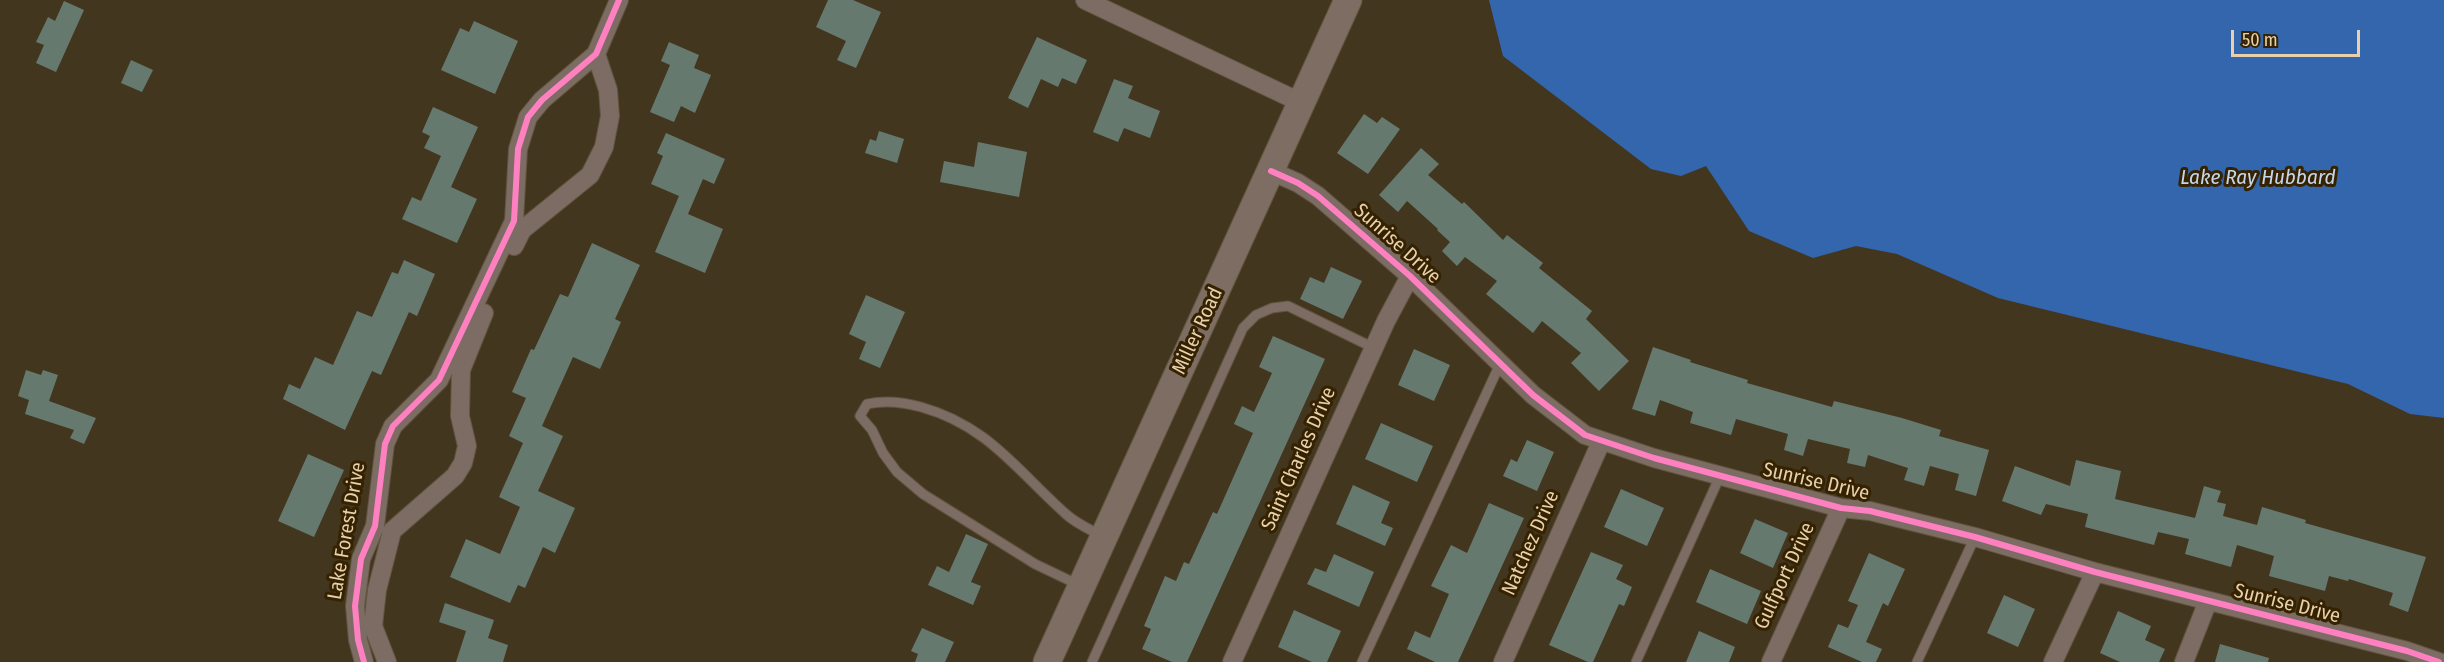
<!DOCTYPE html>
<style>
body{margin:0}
#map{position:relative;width:2444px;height:662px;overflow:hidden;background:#43361f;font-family:"Fira Sans Condensed",sans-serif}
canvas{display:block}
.scale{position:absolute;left:2231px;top:30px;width:129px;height:27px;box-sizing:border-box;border:3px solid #e8d0ac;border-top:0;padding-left:8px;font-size:18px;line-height:21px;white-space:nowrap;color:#e8d0ac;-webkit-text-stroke:4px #342201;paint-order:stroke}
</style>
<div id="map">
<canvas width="2444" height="662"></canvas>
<div class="scale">50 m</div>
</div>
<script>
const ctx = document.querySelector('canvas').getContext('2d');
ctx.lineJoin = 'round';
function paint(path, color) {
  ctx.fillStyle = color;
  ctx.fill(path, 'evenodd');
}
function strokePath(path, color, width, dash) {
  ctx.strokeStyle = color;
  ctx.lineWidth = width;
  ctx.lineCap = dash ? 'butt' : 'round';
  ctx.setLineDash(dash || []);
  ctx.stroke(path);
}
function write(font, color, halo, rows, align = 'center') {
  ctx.font = font + ' "Fira Sans Condensed",sans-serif';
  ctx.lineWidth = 6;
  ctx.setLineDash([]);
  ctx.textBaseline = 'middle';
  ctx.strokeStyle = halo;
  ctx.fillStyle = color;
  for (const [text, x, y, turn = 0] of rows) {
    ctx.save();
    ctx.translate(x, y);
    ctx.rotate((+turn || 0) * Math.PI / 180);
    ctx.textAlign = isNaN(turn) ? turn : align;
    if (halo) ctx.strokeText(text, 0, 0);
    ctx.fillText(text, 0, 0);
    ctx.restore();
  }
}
paint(new Path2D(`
 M1489,0H2444V418L2410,414L2348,384L1998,298L1897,254L1856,246L1813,258L1749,231L1706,166L1681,176L1651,169L1503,56Z`), '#3466ad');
paint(new Path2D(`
 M828,0H853L881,12L856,68L837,60L846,41L816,27Z
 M64,1L84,10L56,72L36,63L44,45L36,42L48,17L55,21Z
 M474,21L518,41L495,94L441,70L460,28L469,32Z
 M1037,37L1087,60L1076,84L1062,78L1058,87L1041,79L1028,108L1008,98Z
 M669,42L699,55L694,68L711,75L695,113L681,106L674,122L650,112L670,65L661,61Z
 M131,60L153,70L142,92L121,83Z
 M1114,79L1133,86L1128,98L1160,111L1150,138L1124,128L1118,142L1093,132Z
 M433,107L478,127L451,187L477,199L457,243L402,219L412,197L421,201L441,156L424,148L430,136L422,132Z
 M1364,114L1377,123L1382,117L1400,129L1368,174L1337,153Z
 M879,131L904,139L897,163L865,153L870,139L876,141Z
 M666,133L725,159L714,184L703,179L688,214L723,229L705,273L655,252L679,196L651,184L663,156L657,153Z
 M978,142L1027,152L1019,197L940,182L944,161L974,167Z
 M1421,148L1439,164L1428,175L1462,204L1464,202L1503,240L1507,235L1543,263L1539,268L1592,311L1586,319L1629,361L1599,391L1571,363L1581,353L1542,321L1533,333L1486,294L1497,281L1465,257L1457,266L1442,251L1450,242L1437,230L1438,229L1407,201L1398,212L1379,195Z
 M592,243L640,265L615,319L621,322L600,369L573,357L542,426L563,436L538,491L575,508L555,553L543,547L525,588L518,585L510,603L450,577L466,539L500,554L520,507L499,497L523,443L509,436L526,398L512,392L531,349L534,350L560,294L568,297Z
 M404,260L435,274L417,316L409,312L381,375L372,371L345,430L283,399L289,384L300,389L315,357L333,365L357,311L372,317L392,272L398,274Z
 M1331,267L1362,281L1343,319L1300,299L1310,277L1324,283Z
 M866,295L905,312L880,368L859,359L866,342L849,334Z
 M1273,336L1325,359L1187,662H1172L1142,649L1151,629L1144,626L1165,576L1176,581L1184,562L1189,564L1213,512L1217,514L1253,433L1234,424L1242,406L1254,412L1272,373L1259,367Z
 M1653,347L1691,360L1690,362L1748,380L1747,383L1832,407L1834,401L1902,418L1941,430L1939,436L1989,450L1976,496L1955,490L1959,474L1930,466L1924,486L1904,480L1908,468L1868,455L1865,467L1847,463L1850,449L1808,439L1803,456L1784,450L1788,434L1736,419L1731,435L1690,423L1693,412L1660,400L1655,416L1632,409Z
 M1414,349L1450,365L1434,401L1398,385Z
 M26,370L41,375L43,370L58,375L49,401L96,418L84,444L70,438L74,430L25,414L29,400L18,396Z
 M1381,423L1433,446L1417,482L1365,459Z
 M1527,440L1554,452L1537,491L1503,476L1511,459L1517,462Z
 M308,454L344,470L314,537L278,521Z
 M2076,460L2121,471L2115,499L2195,518L2204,486L2221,491L2217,502L2226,504L2223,516L2257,525L2262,507L2306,520L2305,523L2426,557L2408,612L2389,605L2393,593L2349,579L2348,581L2329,576L2325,591L2269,576L2274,556L2237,545L2231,567L2185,554L2189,539L2158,532L2154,545L2085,527L2088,514L2046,504L2041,515L2002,501L2015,466L2070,486Z
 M1353,485L1390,502L1381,523L1393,528L1385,546L1336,524Z
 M1621,489L1664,508L1647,546L1604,527Z
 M1489,503L1524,518L1458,662H1435L1407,649L1415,631L1430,638L1449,594L1431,586L1451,545L1467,553Z
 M1755,519L1788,533L1773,568L1740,553Z
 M966,534L988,544L971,582L981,586L973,605L928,585L937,566L949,572Z
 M1591,552L1623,565L1616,579L1632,587L1624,606L1619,604L1593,662H1588L1549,645Z
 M1869,553L1905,569L1888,606L1883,603L1866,642L1882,649L1876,662H1862L1828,647L1838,624L1848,628L1858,605L1848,601Z
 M1334,554L1374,572L1359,607L1307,584L1315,568L1326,572Z
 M1710,569L1761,591L1747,624L1696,602Z
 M2004,595L2035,609L2018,647L1987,633Z
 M445,603L494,620L488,638L508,645L503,662H456L466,631L439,622Z
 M1294,610L1341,631L1327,662H1312L1278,647Z
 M2118,611L2151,626L2145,640L2165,649L2159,662H2120L2100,653Z
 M922,628L954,642L945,662H915L918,654L911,651Z
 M1699,631L1735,647L1729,662H1686Z
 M2220,644L2269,658L2268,662H2215Z`), '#66796f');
const lane = new Path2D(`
 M1079,585L1035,564L923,494L897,472L883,453L872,430L860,416L867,404C885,400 903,402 921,407C989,426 1017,471 1067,515C1077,524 1091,530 1102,536
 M1092,662L1243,328L1256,315L1272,308L1288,306L1374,348
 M1362,662L1500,364
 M1636,662L1720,476
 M1917,662L1975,537`);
const street = new Path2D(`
 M1085,0L1302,103
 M1271,171L1298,183L1318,196L1410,276L1533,395L1585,435L1654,458L1841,508L1870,511L1975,537L2095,572L2407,651L2439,662
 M514,246L522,230L590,175L604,147L610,116L608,90L596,54
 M364,662L358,640L355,606L361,559L375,526L385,444L393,426L439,380L514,221L518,149L528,117L542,100L596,54L619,0
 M387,662L373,626L377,590L392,531L455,476L463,463L467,446L460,416L461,370L484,313
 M1232,662L1386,321L1410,276
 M1503,662L1601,442
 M1771,662L1841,508
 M2053,662L2095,572
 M2184,662L2208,601`);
const secondary = new Path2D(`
 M1047,662L1348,0`);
strokePath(lane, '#62543e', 11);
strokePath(street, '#62543e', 20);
strokePath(secondary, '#62543e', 29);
strokePath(lane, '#7c6c64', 9);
strokePath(street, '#7c6c64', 18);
strokePath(secondary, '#7e6d62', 27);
strokePath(new Path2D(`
 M1271,171L1298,183L1318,196L1410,276L1533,395L1585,435L1654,458L1841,508L1870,511L1975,537L2095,572L2407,651L2439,662
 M364,662L358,640L355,606L361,559L375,526L385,444L393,426L439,380L514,221L518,149L528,117L542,100L596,54L619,0`), '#ff80c0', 6);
write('20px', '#e8d0ac', '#342201', [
 ["Sunrise Drive",1397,244,42],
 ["Miller Road",1198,331,-65],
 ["Saint Charles Drive",1299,459,-66],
 ["Sunrise Drive",1816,482,13],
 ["Lake Forest Drive",347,531,-80],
 ["Natchez Drive",1531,543,-66],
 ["Gulfport Drive",1785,576,-65],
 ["Sunrise Drive",2287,604,14]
]);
write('italic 21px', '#c6d5ea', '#342201', [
 ["Lake Ray Hubbard",2258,178]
]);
</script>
